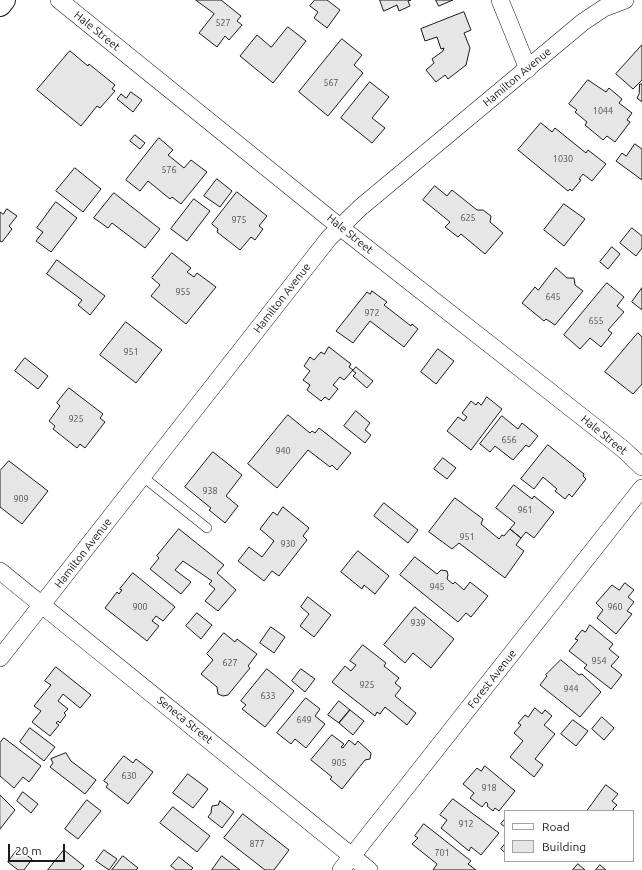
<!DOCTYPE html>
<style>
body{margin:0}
#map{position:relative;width:642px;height:870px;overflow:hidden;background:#fff;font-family:Ubuntu,sans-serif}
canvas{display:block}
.legend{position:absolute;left:504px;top:810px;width:130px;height:52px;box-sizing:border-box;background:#fff;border:1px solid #a3a3a3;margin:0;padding:5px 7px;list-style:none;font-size:12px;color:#1a1a1a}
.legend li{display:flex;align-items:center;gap:8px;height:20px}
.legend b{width:20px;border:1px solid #a3a3a3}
.scale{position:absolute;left:8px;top:844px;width:57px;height:18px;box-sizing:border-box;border:2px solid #1a1a1a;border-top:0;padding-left:5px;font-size:12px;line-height:14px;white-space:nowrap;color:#1a1a1a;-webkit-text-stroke:3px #fff;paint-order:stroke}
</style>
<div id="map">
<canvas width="642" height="870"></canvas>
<ul class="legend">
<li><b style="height:5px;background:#fff"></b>Road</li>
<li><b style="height:11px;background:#e6e6e6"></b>Building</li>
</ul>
<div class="scale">20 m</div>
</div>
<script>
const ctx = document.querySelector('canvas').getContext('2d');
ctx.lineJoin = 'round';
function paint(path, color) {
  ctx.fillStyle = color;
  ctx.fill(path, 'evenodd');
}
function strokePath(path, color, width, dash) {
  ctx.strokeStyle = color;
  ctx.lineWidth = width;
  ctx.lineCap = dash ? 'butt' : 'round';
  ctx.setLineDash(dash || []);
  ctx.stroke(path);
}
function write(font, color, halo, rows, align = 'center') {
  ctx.font = font + ' Ubuntu,sans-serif';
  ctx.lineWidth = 3;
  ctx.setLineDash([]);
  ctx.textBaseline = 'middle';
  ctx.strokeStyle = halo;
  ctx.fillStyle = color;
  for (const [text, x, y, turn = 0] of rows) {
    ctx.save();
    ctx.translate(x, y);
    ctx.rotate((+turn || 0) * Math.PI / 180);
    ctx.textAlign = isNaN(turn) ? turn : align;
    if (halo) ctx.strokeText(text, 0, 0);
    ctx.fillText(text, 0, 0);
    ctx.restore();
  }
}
const building = new Path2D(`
 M196,0H221L241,16L237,21L242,25L229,40L225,36L217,47L199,33L214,14Z
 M315,0H327L340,10L327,28L314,18L318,12L310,6Z
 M380,0H411L408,1L410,6L399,11L397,5L384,11Z
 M436,0H453L439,6Z
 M464,12L471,30L464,33L470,48L466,65L448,79L445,75L436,82L426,70L434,63L432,59L443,51L444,48L441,49L437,37L425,41L421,29Z
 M288,27L306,41L273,83L240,56L257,35L271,47Z
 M342,39L362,55L354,65L363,73L328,116L299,92Z
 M642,45V80L633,89L616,74Z
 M70,51L88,66L89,64L115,85L112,89L115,91L100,108L97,106L81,126L37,90Z
 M588,80L606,92L609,88L622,99L619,103L632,113L627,120L630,122L615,142L607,136L603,140L585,125L587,122L575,112L577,110L569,104Z
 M370,82L389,97L372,118L385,128L372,143L341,118Z
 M640,84H642V102L637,98L639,94Z
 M131,92L142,100L133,112L117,99L121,94L126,98Z
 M541,123L552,132L555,128L586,153L588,150L606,164L592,181L583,174L579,179L581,180L572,191L570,189L568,191L518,150Z
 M135,135L145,143L140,149L130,141Z
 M159,138L173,150L168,155L184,168L191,160L207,172L181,204L172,197L170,199L148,181L140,191L126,180Z
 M635,144L642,149V180L616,161L622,153L626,156Z
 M75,168L101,189L83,212L56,191Z
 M217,179L232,191L220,207L204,196Z
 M435,186L447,196L452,190L477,210H483L491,216L490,222L503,233L485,254L461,234L458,237L445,227L450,222L423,200Z
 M237,192L267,216L259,226L263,229L255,240L251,237L240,250L217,232L218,229L212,224Z
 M114,193L160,229L145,248L112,223L108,228L94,218Z
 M194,199L210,211L187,241L171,229Z
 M56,202L77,218L51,252L36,241L43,232L37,228Z
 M564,204L585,219L564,246L544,230Z
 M7,209L17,216L9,226L12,229L2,242L0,241V212L3,214Z
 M632,228L642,236V248L636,256L620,243Z
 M612,247L620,254L608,269L600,262Z
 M172,253L191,268L187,272L194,277L197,273L216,287L186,324L151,296L160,285L152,278Z
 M57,260L105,296L90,315L78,305L82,300L47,274Z
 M556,268L567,278H574L575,285L583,291L555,325L546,319L544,321L522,303L535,287L538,290Z
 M607,283L624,297L617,306L624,312L608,330L612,333L601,347L590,338L580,349L564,335Z
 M642,288V310L632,302Z
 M372,291L387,302L384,305L411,326L412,324L418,329L404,347L370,321L353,343L336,331L367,292L370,294Z
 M126,322L162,350L136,383L100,355Z
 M638,333L642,337V384L633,394L605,372Z
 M329,347L351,364L349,367L353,370L344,380L340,377L333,385L338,389L329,400L325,397L321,401L307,390L310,385L303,380L310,371L304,366L310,357L314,360L321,352L324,354Z
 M438,349L454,361L436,384L421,372Z
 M25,358L48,376L38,389L15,371Z
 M356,367L373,381L367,388L353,376L356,373L353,371Z
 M69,388L103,414L100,418L105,422L85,448L80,444L77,448L53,429L55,426L49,421L60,406L57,403Z
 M487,397L502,409L471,450L447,431L458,417L464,421L467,417L462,413L471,401L476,405L478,402L481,405Z
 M356,411L370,423L365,430L371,435L365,443L344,426Z
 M288,415L310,433L312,431L315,433L319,428L351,453L337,470L332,465L330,467L308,450L277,488L248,464Z
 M502,416L518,429L522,423L538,436L529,447L526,445L513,460L495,446L490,452L480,444Z
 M548,445L584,474L583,476L586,479L572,497L569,494L565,499L555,491L557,489L543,477L534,489L521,479Z
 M213,452L242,475L226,496L238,506L225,523L209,510L211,508L185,487Z
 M443,458L456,468L447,479L434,469Z
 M9,461L48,491L22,524L0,507V471Z
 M514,485L532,499L534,496L554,512L534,538L526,532L521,538L510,529L515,523L496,508Z
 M455,498L483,519L481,524L499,539L502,535L504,536L510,529L521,538L516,545L524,551L505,578L459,543L452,549L429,532Z
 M384,503L418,530L408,543L374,516Z
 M283,507L309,528L303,536L307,540L279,576L272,571L264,581L238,561L249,547L262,557L274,541L260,529L273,512L277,515Z
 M179,529L224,565L217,573L236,590L218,611L205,601L215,589L209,584L212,581L183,561L175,570L191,582L181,594L150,569L159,558L157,556Z
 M358,551L389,576L375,594L364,585L362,589L341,572Z
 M415,557L437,574L441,570L447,571L448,575L447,579L453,584L455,582L464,590L470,582L488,596L471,617L466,613L458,622L400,575Z
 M133,573L175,607L163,621L156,616L152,621L159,626L147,641L105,608L117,592L119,594L122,590L120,589Z
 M625,583L634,590L628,597L634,602L627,611L632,614L616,634L597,618L603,610L596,603L612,585L619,590Z
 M308,597L331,615L314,637L300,626L309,614L301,607Z
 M415,607L454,639L431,668L413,653L405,663L384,645Z
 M197,613L212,625L201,639L186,626Z
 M590,625L613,644L609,649L619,657L611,666L622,675L611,689L584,668L587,665L569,651L578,640L575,639L582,630L585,632Z
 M271,627L285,637L274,653L260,643Z
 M224,633L235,642L237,639L257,654L248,666L250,668L228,695L223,696L218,694L217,687L201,674L213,660L207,654Z
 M363,645L386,663L384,666L399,678L395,683L401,688L395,696L416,713L407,725L385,707L380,714L377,712L375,716L332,682L345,666L351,671L356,665L350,661Z
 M561,660L579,675L582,674L601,692L580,717L540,685L547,676L546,675Z
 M56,667L91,695L80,708L63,694L58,701L68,709L64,713L66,715L60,723L58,721L56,723L59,725L50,736L32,722L41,711L34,706L51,685L45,681Z
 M267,669L294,691L265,727L242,709L246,705L241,701Z
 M301,669L315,679L305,692L292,681Z
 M306,698L320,709L315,716L325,724L306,748L295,739L291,744L277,733Z
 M339,701L350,710L339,723L328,715Z
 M535,708L542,714L545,710L552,716L544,725L555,734L535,759L543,765L534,777L510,757L523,741L514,733L521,725L518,723L525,715L528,717Z
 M350,710L364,721L353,735L339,723Z
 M602,717L614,728L604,740L592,729Z
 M573,720L588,731L576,746L561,734Z
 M30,728L55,747L44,761L20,742Z
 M332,735L344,744L341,747L343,748L349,740L355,745L358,741L371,753L370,759L365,760L342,789L330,779L332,777L311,760Z
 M4,738L41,766L29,782L23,777L14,788L0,776V743Z
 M66,753L71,761L96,780L85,794L50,767L53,763L51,759Z
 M124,756L133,763L136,759L153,772L128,804L106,787L108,784L104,781Z
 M485,766L515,791L499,811L495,808L493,811L487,806L488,804L486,802L482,807L470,798L474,793L463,784L477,768L481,771Z
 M188,774L208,789L193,808L173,793Z
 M606,785L618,794L612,801L617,805L613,809L615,811H587Z
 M23,792L38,804L31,813L17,801Z
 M0,795L15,810L0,829Z
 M453,799L499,833L481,855L471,847L469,851L441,828L447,820L440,815Z
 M87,800L101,811L78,839L65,829Z
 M220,801L234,812L222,828L208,817L211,813L212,806L218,805Z
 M173,807L210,836L197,852L160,823Z
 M243,814L289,850L274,870H265L224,838Z
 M505,819V827L501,824Z
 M424,824L471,861L468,864L476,870H433L437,864L412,844L418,838L415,836Z
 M505,844V853L501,849Z
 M18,849L32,859L24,870H18L8,862Z
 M64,850L84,866L80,870H48Z
 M104,850L117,859L109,870L96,861Z
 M123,856L138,868L136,870H112Z
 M222,856L240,870H212Z
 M179,857L193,868L191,870H176L171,866Z
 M578,864L585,870H573Z
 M600,865L606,870H596Z`);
paint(building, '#e6e6e6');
strokePath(building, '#1a1a1a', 1);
const lane = new Path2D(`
 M143,477L207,528`);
const street = new Path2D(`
 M59,0L340,227L623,449L642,467
 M500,0L528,69
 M0,571L369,870
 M0,658L329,238L361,207L583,22L604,8L625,0
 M341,870L642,488`);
const secondary = new Path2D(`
 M0,5L4,0`);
strokePath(lane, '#1a1a1a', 10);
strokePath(street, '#1a1a1a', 18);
strokePath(secondary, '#1a1a1a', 24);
strokePath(lane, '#fff', 9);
strokePath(street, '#fff', 17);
strokePath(secondary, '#fff', 22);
write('9px', '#4d4d4d', null, [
 ["527",223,23],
 ["567",331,83],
 ["1044",603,111],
 ["1030",563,159],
 ["576",169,170],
 ["625",468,218],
 ["975",239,220],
 ["955",183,292],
 ["645",553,297],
 ["972",372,313],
 ["655",596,321],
 ["951",131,352],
 ["925",76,419],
 ["656",509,440],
 ["940",283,451],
 ["938",210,491],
 ["909",21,499],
 ["961",525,510],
 ["951",467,537],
 ["930",288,544],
 ["945",437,587],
 ["900",140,607],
 ["960",615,607],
 ["939",418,623],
 ["954",599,661],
 ["627",230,663],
 ["925",367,685],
 ["944",571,689],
 ["633",268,696],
 ["649",304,720],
 ["905",339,763],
 ["630",129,776],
 ["918",489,788],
 ["912",466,824],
 ["877",257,844],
 ["701",442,853]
]);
write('11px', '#1a1a1a', '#fff', [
 ["Hale Street",97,31,39],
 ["Hamilton Avenue",517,77,-40],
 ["Hale Street",350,234,39],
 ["Hamilton Avenue",282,298,-52],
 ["Hale Street",604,435,39],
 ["Hamilton Avenue",83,553,-52],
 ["Forest Avenue",492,679,-52],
 ["Seneca Street",185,720,39]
]);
</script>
